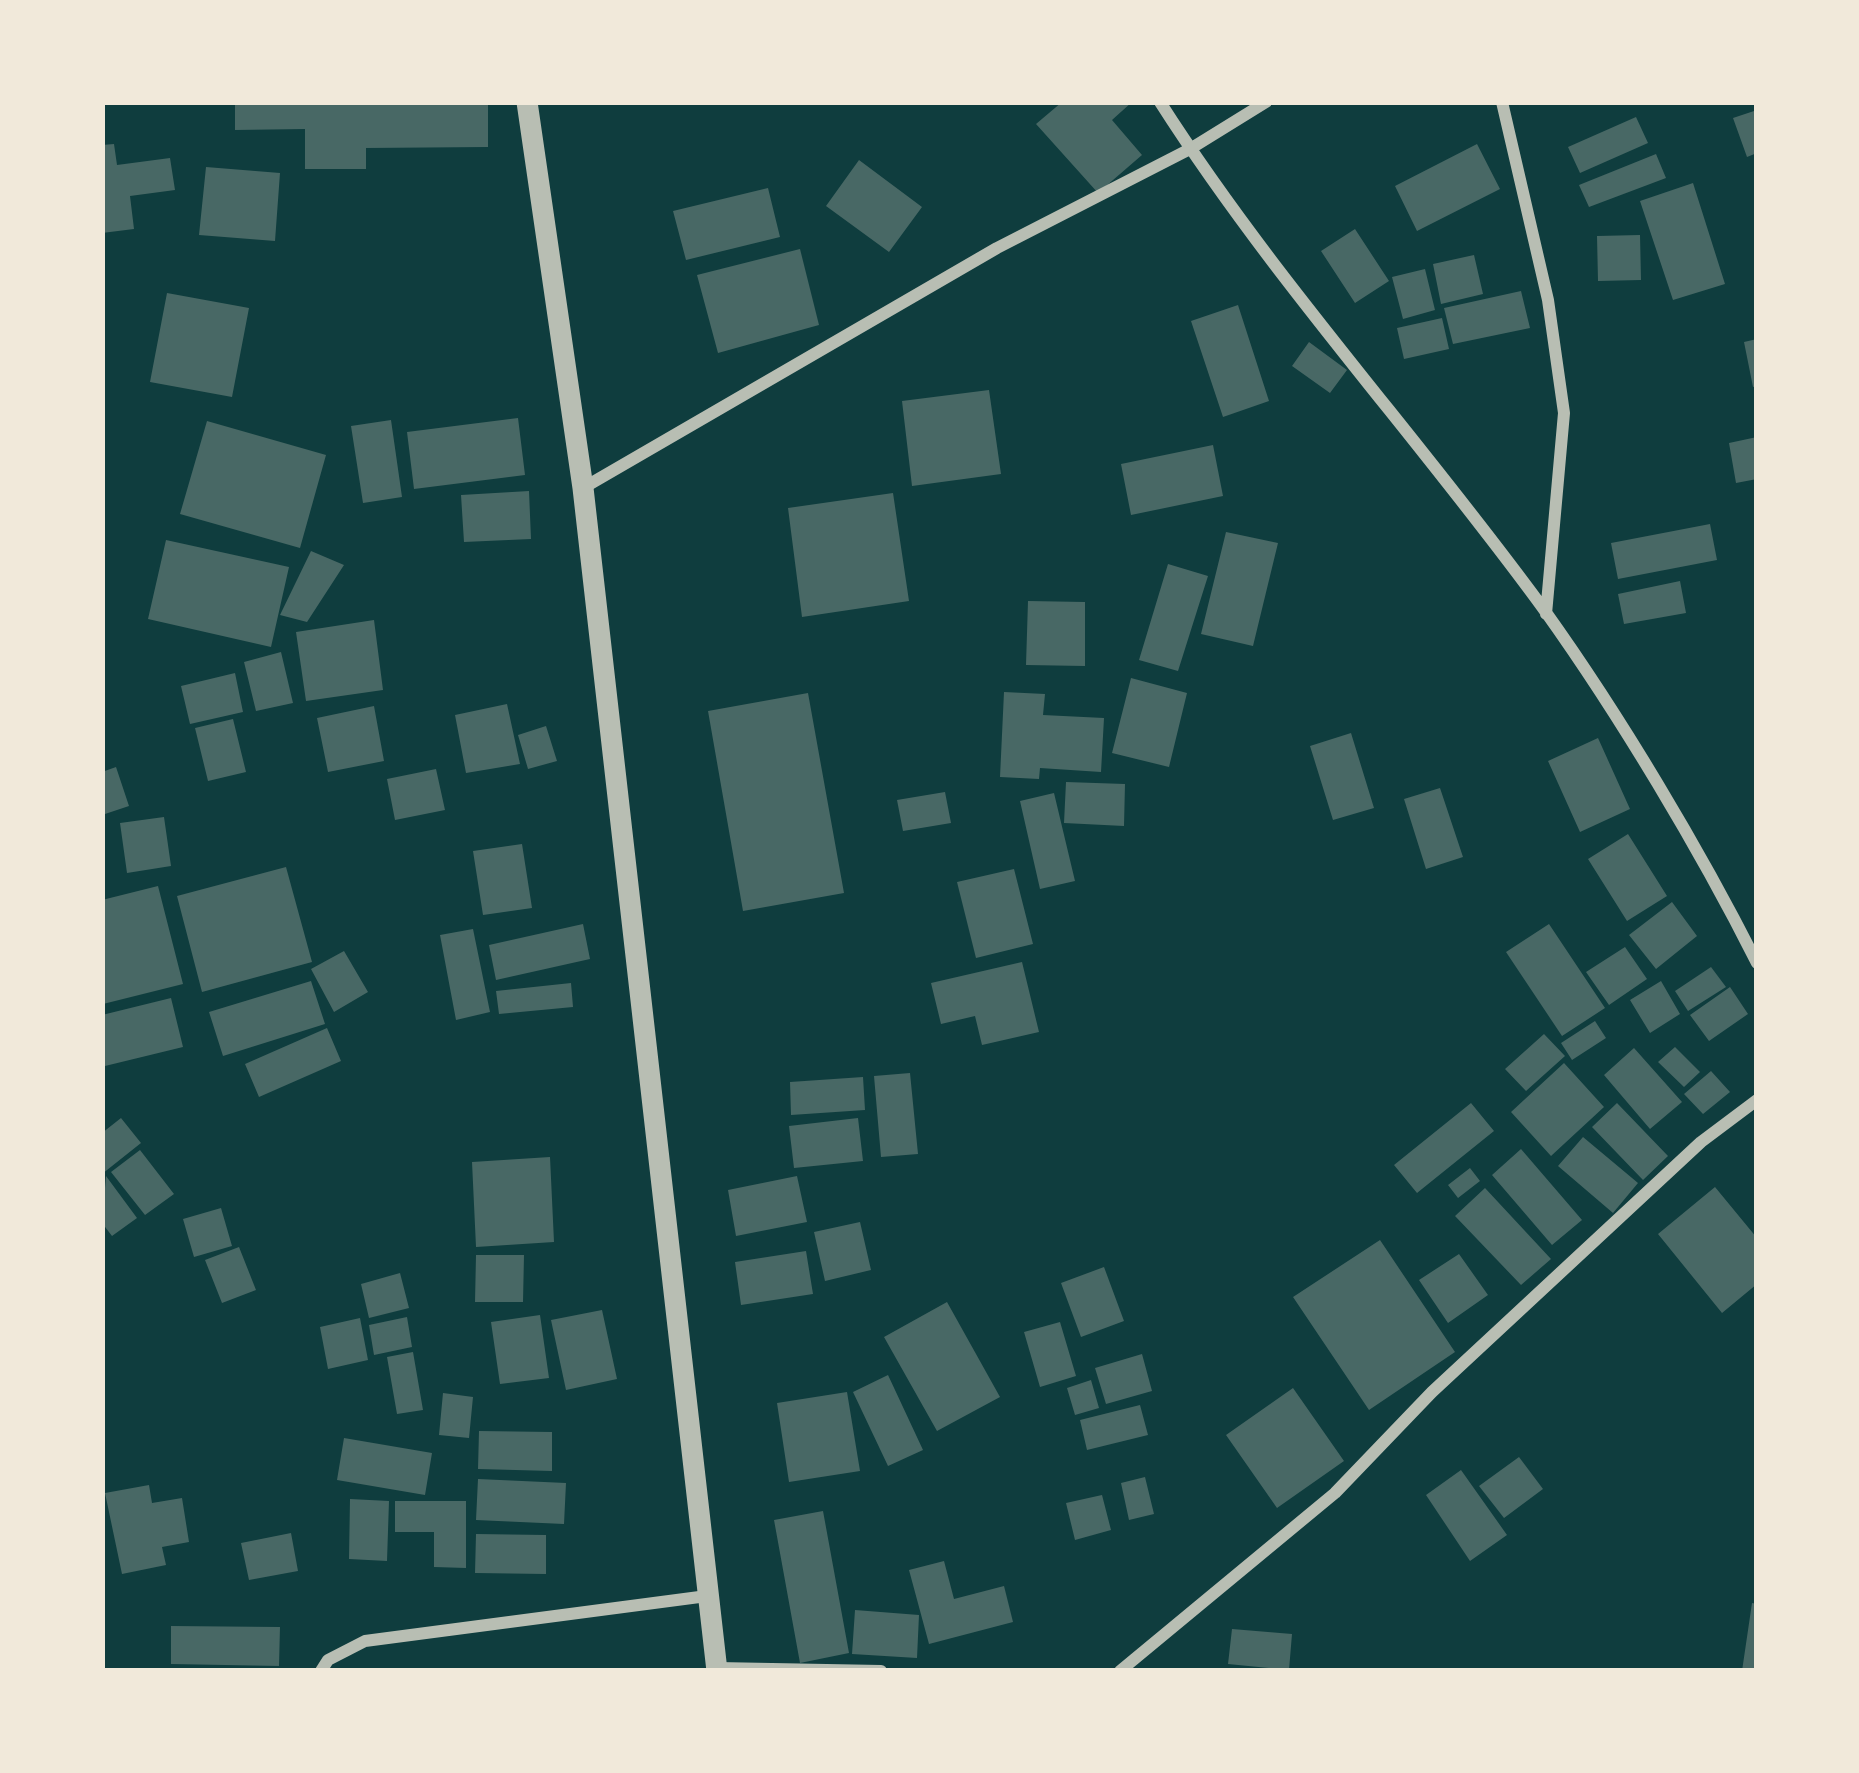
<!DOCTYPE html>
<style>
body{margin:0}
#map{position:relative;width:1859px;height:1773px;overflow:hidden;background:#0f3d3e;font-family:"Playfair Display",serif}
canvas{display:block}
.frame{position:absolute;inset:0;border:105px solid #f1e9da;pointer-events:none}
</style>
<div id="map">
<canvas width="1859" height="1773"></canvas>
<div class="frame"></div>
</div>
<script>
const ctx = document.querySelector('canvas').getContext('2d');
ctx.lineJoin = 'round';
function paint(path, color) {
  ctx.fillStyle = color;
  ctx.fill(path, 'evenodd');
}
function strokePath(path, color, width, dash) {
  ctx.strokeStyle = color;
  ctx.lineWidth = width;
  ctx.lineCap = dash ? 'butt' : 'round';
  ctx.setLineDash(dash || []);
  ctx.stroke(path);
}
paint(new Path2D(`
 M235,102H488V147L366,148V169H305V129L235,130Z
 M1062,102H1132L1112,120L1142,155L1098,193L1036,124Z
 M1757,110V153L1747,157L1733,118Z
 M1636,117L1648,143L1580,173L1568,147Z
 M114,144L117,165L170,158L175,190L130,196L134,229L102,233V145Z
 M1477,144L1500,189L1417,231L1395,186Z
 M1656,154L1666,178L1589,207L1579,185Z
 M859,160L922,207L889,252L826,206Z
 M206,167L280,173L275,241L199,235Z
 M1693,183L1725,284L1673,300L1640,201Z
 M768,188L780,237L686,260L673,211Z
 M1355,229L1389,281L1355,303L1321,251Z
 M1640,235L1641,280L1598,281L1597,236Z
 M800,249L819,325L718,353L697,275Z
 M1474,255L1483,294L1441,304L1433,264Z
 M1425,269L1435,310L1403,319L1392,277Z
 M1521,291L1530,328L1453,344L1444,308Z
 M167,293L249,308L232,397L150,382Z
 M1238,305L1269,401L1223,417L1191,321Z
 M1442,318L1449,349L1404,359L1397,328Z
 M1757,339V386L1753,387L1744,342Z
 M1309,342L1347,370L1330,393L1292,366Z
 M989,390L1001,474L912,486L902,401Z
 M518,418L525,475L414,489L407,432Z
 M391,420L402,497L363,503L351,426Z
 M207,421L326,455L300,548L180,514Z
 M1757,437V479L1736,483L1729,443Z
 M1213,445L1223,496L1131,515L1121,464Z
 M529,491L531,539L464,542L461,495Z
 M893,493L909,601L802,617L788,508Z
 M1710,524L1717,560L1618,579L1611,543Z
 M1226,532L1278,543L1253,646L1201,634Z
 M166,540L289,567L271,647L148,619Z
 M311,551L344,565L307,622L280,615Z
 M1168,564L1208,576L1178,671L1139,660Z
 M1680,581L1686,613L1624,624L1618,594Z
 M1028,601L1085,602V666L1026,665Z
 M374,620L383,690L306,701L296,632Z
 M281,652L293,703L256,711L244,662Z
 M235,673L243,712L190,724L181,686Z
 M1131,678L1187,693L1169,767L1112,753Z
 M1004,692L1045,694L1043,715L1104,718L1101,772L1040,768L1039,779L1000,777Z
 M808,693L844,893L743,911L708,711Z
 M507,704L520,764L466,773L455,715Z
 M374,706L384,761L328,772L317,718Z
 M233,719L246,772L208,781L195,728Z
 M546,726L557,761L528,769L518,735Z
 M1351,733L1374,808L1333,820L1310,746Z
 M1598,738L1630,809L1580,832L1548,761Z
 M116,767L129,806L102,815V772Z
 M436,769L445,810L395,820L387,779Z
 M1066,782L1125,784L1124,826L1064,823Z
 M1440,788L1463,857L1426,869L1404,799Z
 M945,792L951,823L903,831L897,800Z
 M1054,793L1075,881L1040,889L1020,801Z
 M164,817L171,866L127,873L120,823Z
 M1628,834L1667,896L1627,921L1588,859Z
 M522,844L532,908L483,915L473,851Z
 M286,867L312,962L202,992L177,896Z
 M1014,869L1033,944L976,958L957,882Z
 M158,886L183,984L103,1004L102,900Z
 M1672,902L1697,936L1656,969L1629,935Z
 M583,924L590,959L496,980L489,945Z
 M1549,924L1605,1008L1562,1036L1506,952Z
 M473,929L490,1012L456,1020L440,935Z
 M1625,947L1647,979L1609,1005L1586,972Z
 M344,951L368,992L334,1012L311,969Z
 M1022,962L1039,1032L982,1045L975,1016L941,1024L931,983Z
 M1711,967L1726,987L1688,1011L1675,991Z
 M311,981L325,1024L223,1056L209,1012Z
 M1661,981L1680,1014L1650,1033L1630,1000Z
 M571,983L573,1007L499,1014L496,991Z
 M1730,987L1748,1014L1709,1041L1690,1015Z
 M171,998L183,1047L105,1066L102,1015Z
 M1595,1021L1606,1038L1572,1060L1561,1043Z
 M327,1028L341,1061L259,1097L245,1064Z
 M1544,1034L1565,1056L1526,1091L1505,1069Z
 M1675,1047L1700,1072L1684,1087L1658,1062Z
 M1634,1048L1682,1102L1650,1129L1604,1075Z
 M1564,1063L1604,1107L1551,1156L1511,1112Z
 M1711,1071L1730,1092L1703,1114L1684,1094Z
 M910,1073L918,1154L881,1157L874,1076Z
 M863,1077L865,1110L791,1115L790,1082Z
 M1471,1103L1494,1131L1417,1193L1394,1165Z
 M1617,1103L1668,1156L1643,1180L1592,1127Z
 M121,1118L141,1143L102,1174V1133Z
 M858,1118L863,1161L794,1168L789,1126Z
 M1583,1137L1638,1183L1613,1213L1558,1166Z
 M1521,1149L1582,1220L1552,1245L1492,1175Z
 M140,1150L174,1194L145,1215L111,1172Z
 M550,1157L554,1242L476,1247L472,1162Z
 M1470,1168L1480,1181L1458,1198L1448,1185Z
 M106,1176L137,1218L112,1236L102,1223Z
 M797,1176L807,1222L736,1236L728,1190Z
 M1715,1187L1757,1238V1284L1722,1313L1658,1234Z
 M1485,1188L1551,1259L1521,1285L1455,1216Z
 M221,1208L232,1246L194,1257L183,1219Z
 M860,1222L871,1270L825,1281L814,1232Z
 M1380,1240L1455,1352L1369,1410L1293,1297Z
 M239,1247L256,1290L222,1303L205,1260Z
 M806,1251L813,1294L741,1305L735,1262Z
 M1459,1254L1488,1295L1448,1323L1419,1280Z
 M476,1255H524L523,1302H475Z
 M1104,1267L1124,1321L1081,1337L1061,1283Z
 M400,1273L409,1308L369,1318L361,1284Z
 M947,1302L1000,1397L937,1431L884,1337Z
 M602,1310L617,1379L566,1390L551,1320Z
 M540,1315L549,1378L500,1384L491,1322Z
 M407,1317L412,1347L374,1355L369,1325Z
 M360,1318L368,1360L328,1369L320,1327Z
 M1060,1322L1076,1376L1040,1387L1024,1332Z
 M413,1352L423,1410L397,1414L387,1357Z
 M1142,1354L1152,1391L1106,1404L1095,1368Z
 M888,1375L923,1450L888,1466L853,1392Z
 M1091,1380L1099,1408L1075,1415L1067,1388Z
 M1293,1388L1344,1461L1277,1508L1226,1435Z
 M847,1392L860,1471L789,1482L777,1403Z
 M443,1393L473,1397L469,1438L439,1435Z
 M1140,1405L1148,1435L1087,1450L1080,1420Z
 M479,1431L552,1432V1471L478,1469Z
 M344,1438L432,1453L425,1495L337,1480Z
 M1519,1457L1543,1489L1504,1518L1479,1486Z
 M1461,1470L1507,1535L1470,1561L1426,1495Z
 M1145,1477L1154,1514L1129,1520L1121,1483Z
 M478,1479L566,1483L564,1524L476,1520Z
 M149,1485L152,1503L182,1498L189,1542L162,1547L166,1565L122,1574L105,1493Z
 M1102,1495L1111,1530L1075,1540L1066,1503Z
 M350,1499L389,1501L387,1561L349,1559Z
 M395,1501H466V1568L434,1567V1532H395Z
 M823,1511L849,1653L800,1663L774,1520Z
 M291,1533L298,1571L249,1580L241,1543Z
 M476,1534L546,1535V1574L475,1573Z
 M944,1561L954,1599L1004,1586L1013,1622L929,1644L909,1570Z
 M1752,1603L1757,1604V1671H1742Z
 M855,1610L919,1615L917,1658L852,1654Z
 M171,1626L280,1627L279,1666L171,1664Z
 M1232,1629L1292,1634L1289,1670L1228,1664Z`), '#486865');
strokePath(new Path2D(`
 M1160,102C1275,282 1420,439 1545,611C1620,716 1699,848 1757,963
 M1502,102L1548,300L1564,413L1546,614
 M583,488L997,248L1190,149L1266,102
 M717,1668L881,1671
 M321,1671L328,1660L365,1641L707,1596
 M1120,1671L1335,1493L1432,1392L1701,1142L1757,1100`), '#b8beb3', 12);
strokePath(new Path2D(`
 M527,102L583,488L717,1671`), '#b8beb3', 21);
</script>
